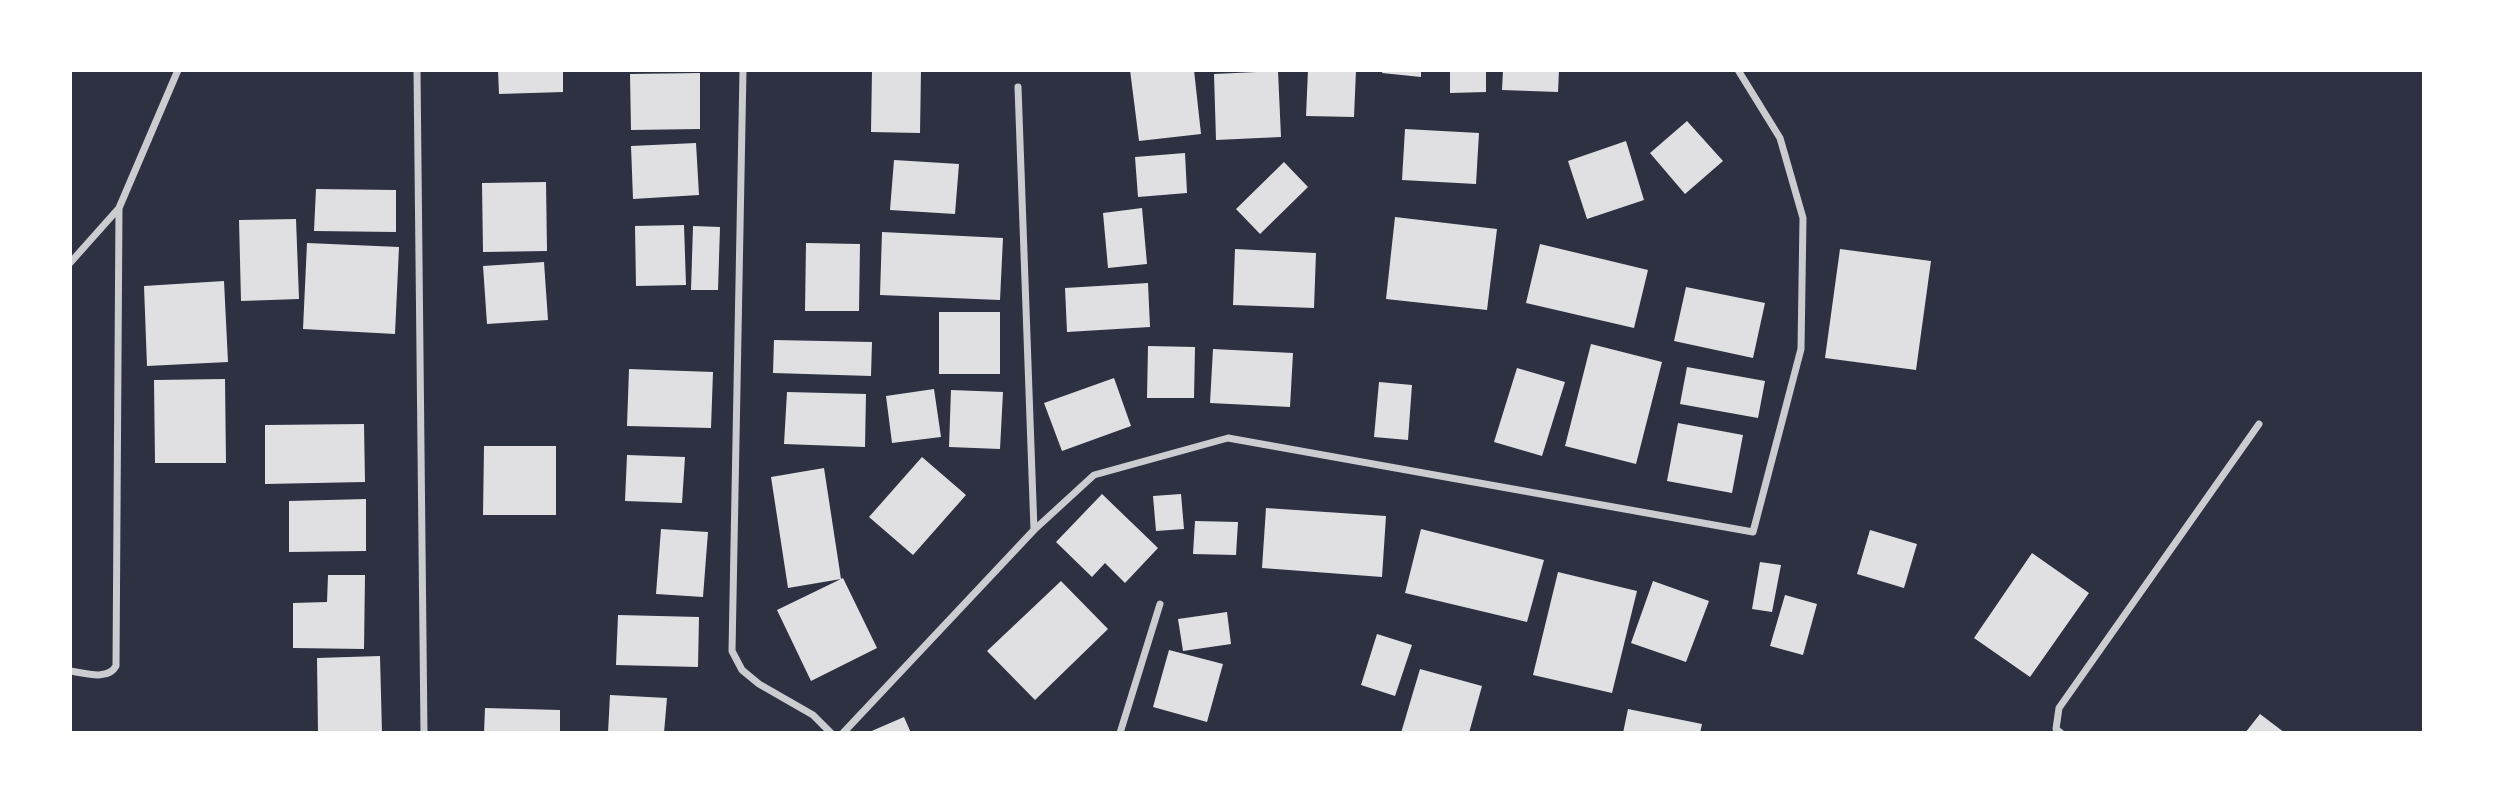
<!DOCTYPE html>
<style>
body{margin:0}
#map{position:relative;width:2494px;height:803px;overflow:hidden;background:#2d3142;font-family:"Titillium Web",sans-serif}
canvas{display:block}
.frame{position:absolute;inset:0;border:72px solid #fff;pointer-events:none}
</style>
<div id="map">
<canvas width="2494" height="803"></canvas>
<div class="frame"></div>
</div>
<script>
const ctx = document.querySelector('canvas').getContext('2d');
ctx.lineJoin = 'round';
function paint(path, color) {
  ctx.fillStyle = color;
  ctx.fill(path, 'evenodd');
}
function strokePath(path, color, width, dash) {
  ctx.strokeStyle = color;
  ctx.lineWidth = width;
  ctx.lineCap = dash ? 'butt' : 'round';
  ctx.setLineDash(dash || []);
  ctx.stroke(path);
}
paint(new Path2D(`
 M498,70H563V92L499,94Z
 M872,70H921L920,133L871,132Z
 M1130,70H1194L1201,134L1139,141Z
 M1308,70H1356L1354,117L1306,116Z
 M1383,70H1421V77L1382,73Z
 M1450,70H1486V92L1450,93Z
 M1503,70H1559L1558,92L1502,90Z
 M1278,71L1281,137L1216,140L1214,74Z
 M700,73V129L631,130L630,74Z
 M1687,121L1723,161L1685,194L1650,153Z
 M1405,129L1479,133L1476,184L1402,180Z
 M1626,141L1644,200L1587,219L1568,161Z
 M696,143L699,195L633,199L631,146Z
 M1185,153L1187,193L1138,197L1135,157Z
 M894,160L959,164L955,214L890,210Z
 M1284,162L1308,187L1260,234L1236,209Z
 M546,182L547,251L483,252L482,183Z
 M316,189L396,190V232L314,231Z
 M1142,208L1147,264L1108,268L1103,213Z
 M1395,217L1497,229L1487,310L1386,299Z
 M296,219L299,299L241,301L239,220Z
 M684,225L686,285L636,286L635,226Z
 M693,226L720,227L718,290H691Z
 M882,232L1003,238L1000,300L880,295Z
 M307,243L399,247L395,334L303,329Z
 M806,243L860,244L859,311H805Z
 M1540,244L1648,270L1634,328L1526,303Z
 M1235,249L1316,253L1314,308L1233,305Z
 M1840,249L1931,261L1916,370L1825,358Z
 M544,262L548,320L487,324L483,266Z
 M224,281L228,362L147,366L144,286Z
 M1148,283L1150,327L1067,332L1065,288Z
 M1686,287L1765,303L1753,358L1674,341Z
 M939,312H1000V374H939Z
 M774,340L872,342L871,376L773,373Z
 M1591,344L1662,362L1636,464L1565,446Z
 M1148,346L1195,347L1194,398H1147Z
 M1213,349L1293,353L1290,407L1210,403Z
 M1687,367L1765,381L1758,418L1680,404Z
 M1517,368L1565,382L1542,456L1494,442Z
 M629,369L713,372L711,428L627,426Z
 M1114,378L1131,426L1062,451L1044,403Z
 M225,379L226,463H155L154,380Z
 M1379,382L1412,385L1408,440L1374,437Z
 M934,389L941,437L892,443L886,396Z
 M951,390L1003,392L1000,449L949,447Z
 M787,392L866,394L865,447L784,444Z
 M1678,423L1743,435L1732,493L1667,481Z
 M364,424L365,482L265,484V425Z
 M484,446H556V515H483Z
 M627,455L685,457L682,503L625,501Z
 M922,457L966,495L913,555L869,517Z
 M824,468L841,579L788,588L771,477Z
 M1102,494L1158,548L1125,583L1105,563L1092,577L1056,542Z
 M1181,494L1184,529L1156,531L1153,496Z
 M366,499V551L289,552V501Z
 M1266,508L1386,516L1382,577L1262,568Z
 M1195,521L1238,522L1236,555L1193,554Z
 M661,529L708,532L703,597L656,594Z
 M1421,529L1544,560L1527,622L1405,593Z
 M1870,530L1917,544L1904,588L1857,574Z
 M2032,553L2089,593L2030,677L1974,638Z
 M1760,562L1781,565L1772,612L1752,609Z
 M1558,572L1637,591L1612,693L1533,675Z
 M328,575H365L364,649L293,648V603L327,602Z
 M843,578L877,648L811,681L777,610Z
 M1061,581L1108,629L1035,700L987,651Z
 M1653,581L1709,601L1686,662L1631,643Z
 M1785,595L1817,604L1803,655L1770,646Z
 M1227,612L1231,644L1183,651L1178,619Z
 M618,615L699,617L698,667L616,665Z
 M1377,634L1412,645L1395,696L1361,685Z
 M1169,650L1223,664L1207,722L1153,707Z
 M380,656L382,733H318L317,658Z
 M1420,669L1482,686L1469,733H1401Z
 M610,695L667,698L664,733H608Z
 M485,708L560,710V733H484Z
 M1628,709L1702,724L1700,733H1623Z
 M2260,714L2285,733H2245Z
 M904,717L911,733H867Z`), '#e0e0e3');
strokePath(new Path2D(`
 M417,70L424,733
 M743,70L732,651L742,670L759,684L813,715L831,733
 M1018,87L1034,530
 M70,263L119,208L178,70
 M70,671C85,673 108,681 116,666L119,208
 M843,733L1034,530L1094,475L1228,438L1753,532L1801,349L1803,218L1780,138L1738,70
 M1120,733L1160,604
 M2061,733L2056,729L2059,708L2259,424`), '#caccd0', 7);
</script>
